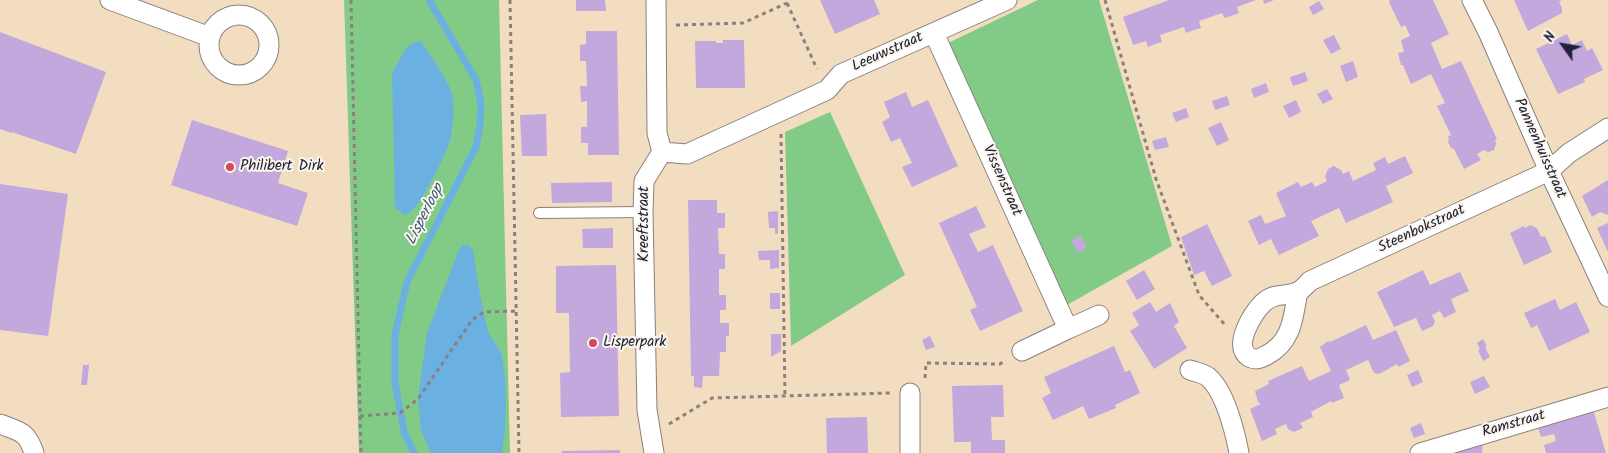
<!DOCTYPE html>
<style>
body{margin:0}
#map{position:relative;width:1608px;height:453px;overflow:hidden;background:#f3ddc0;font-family:Kalam,sans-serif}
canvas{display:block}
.north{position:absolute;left:1538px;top:20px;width:50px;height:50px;-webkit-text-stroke:4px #fbf7ec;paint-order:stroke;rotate:302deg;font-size:14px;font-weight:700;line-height:20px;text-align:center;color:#22223b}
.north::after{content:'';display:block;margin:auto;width:18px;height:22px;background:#22223b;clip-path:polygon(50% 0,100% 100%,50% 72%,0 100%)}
</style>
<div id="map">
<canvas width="1608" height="453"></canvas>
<div class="north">N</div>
</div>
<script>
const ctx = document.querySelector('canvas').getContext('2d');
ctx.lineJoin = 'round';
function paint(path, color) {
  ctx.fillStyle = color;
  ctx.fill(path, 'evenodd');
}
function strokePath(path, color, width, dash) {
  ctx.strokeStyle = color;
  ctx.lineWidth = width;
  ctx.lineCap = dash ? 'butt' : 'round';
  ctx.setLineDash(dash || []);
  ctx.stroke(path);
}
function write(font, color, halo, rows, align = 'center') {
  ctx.font = font + ' Kalam,sans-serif';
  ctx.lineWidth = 4;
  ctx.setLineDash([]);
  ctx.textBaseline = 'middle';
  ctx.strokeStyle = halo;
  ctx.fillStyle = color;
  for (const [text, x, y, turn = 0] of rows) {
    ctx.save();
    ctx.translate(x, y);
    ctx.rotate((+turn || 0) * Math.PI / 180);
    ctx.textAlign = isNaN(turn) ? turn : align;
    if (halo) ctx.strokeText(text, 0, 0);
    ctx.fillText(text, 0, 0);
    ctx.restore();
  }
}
paint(new Path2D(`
 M344,0H499L510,453H359Z
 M1038,0H1099L1172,246L1065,306L948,43Z
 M830,112L905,275L791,346L785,132Z`), '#82cb87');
paint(new Path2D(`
 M420,41C427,49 451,85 452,94C455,108 453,131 449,144C443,159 419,212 405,215L395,208L392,73L405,50L412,43Z
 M462,245H469L473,250C477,277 481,304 488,330C490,338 498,345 501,353C508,379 507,427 502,453H431L421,431L418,399L427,333L458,252Z`), '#6ab1e1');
strokePath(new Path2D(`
 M414,453L404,432L395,382V335L407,282L476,147L480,126L481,104L476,80L429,0`), '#6ab1e1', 7);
paint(new Path2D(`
 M576,0H605L606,11H576Z
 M820,0H874L880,14L835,34Z
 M1169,0H1256L1237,7L1239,13L1225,18L1222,13L1199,21L1201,28L1194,30L1186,33L1184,27L1160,35L1162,42L1155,44L1148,47L1146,41L1133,45L1123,17Z
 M1263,0H1274L1264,4Z
 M1390,0H1433L1449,34L1431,43L1442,69L1461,61L1497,139L1495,140L1496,144L1494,150L1488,152L1484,150L1477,154L1481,160L1464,169L1454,149L1451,148L1448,142L1449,140L1448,136L1451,135L1437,106L1445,103L1431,74L1411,84L1403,65H1401L1398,53L1404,52L1401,40L1410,36L1405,25L1401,27L1389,2Z
 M1514,0H1560L1561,1L1559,2L1562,8V13L1528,31Z
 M1319,1L1324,9L1313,15L1309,7Z
 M586,31H617L619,155H588V143H581V127H587V101L581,102L580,86H587L586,61H580V45L586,44Z
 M0,32L106,72L76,154L12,132V133L0,129Z
 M1567,34L1572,45L1582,40L1587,51L1592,48L1603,70L1584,79L1585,82L1558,94L1536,49Z
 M1334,35L1341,49L1331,54L1323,40Z
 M723,40H744L745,88H696L695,41H716V43H723Z
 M1353,61L1358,77L1346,82L1340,66Z
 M1305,72L1308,81L1293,86L1290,77Z
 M1266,83L1269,92L1254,98L1251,89Z
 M1327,89L1333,99L1323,104L1317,94Z
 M906,92L912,107L928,100L958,166L912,187L902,167L912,163L900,138L891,142L882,122L890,117L884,102Z
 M1227,96L1230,105L1215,110L1212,101Z
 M1296,100L1301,112L1289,118L1283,106Z
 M1186,108L1189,117L1176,122L1172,113Z
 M546,114L547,156H522L520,115Z
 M192,120L288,151L278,183L308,193L297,226L171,185Z
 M1221,122L1229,140L1217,146L1208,128Z
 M1166,137L1169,147L1155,150L1152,141Z
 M1405,156L1413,173L1386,186L1393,202L1346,223L1339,208L1311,221L1319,236L1279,255L1271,239L1259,245L1248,221L1261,215L1265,224L1286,216L1276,193L1298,182L1301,187L1312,182L1315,187L1327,181L1325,177L1328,169L1334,166L1341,170L1343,174L1349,171L1353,181L1376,170L1373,163L1385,157L1388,164Z
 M1608,180V215L1600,212L1592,217L1582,196Z
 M612,182V202L552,203L551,183Z
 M0,184L68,194L48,336L0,330Z
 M688,200H717V213H725V228H718L719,254H725V269H719V295H726V310H720V323H729V336H726V352H720L719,376H703L702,388L694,387V376H691Z
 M976,206L986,227L969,234L978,252L993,245L1023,311L980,331L970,310L977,307L939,223Z
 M778,211V234H775V228H769L768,212Z
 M1608,223V252L1597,228Z
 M1207,224L1232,276L1212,286L1204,271L1194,275L1181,237Z
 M1530,225L1537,228L1541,237L1545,236L1552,252L1524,265L1510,233L1524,226L1525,228Z
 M613,228V248H583L582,229Z
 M1080,235L1087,247L1078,253L1071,241Z
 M779,250V268L770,269V260H759L758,251Z
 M616,265L619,416L561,417L560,373L570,372L569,313H556V266Z
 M1144,270L1155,289L1137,300L1126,281Z
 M1423,270L1430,285L1460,272L1469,291L1451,299L1456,312L1444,318L1440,311L1432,315L1435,321L1433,326L1422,331L1416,318L1394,327L1377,292Z
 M770,293H780V309H770Z
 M1555,299L1560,310L1576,302L1590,332L1549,351L1537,325L1531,328L1524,313Z
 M1150,302L1156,312L1170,303L1179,322L1174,326L1187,348L1154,369L1130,331L1139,325L1132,313Z
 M1366,325L1373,340L1396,330L1410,361L1398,367L1397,364L1379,374L1374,373L1368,360L1346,370L1350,380L1339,385L1344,398L1332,403L1331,401L1311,412L1313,417L1300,423L1303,428L1294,432L1288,429L1286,424L1275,429L1277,434L1262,441L1250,409L1261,404L1258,402L1255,391L1269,384L1268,381L1302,366L1309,381L1331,371L1320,347L1328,341L1330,342Z
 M771,334H781V351L771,357Z
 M930,336L935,347L926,350L922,340Z
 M1483,339L1487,346L1485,347L1490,357L1483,361L1478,350L1480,349L1477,343Z
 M1114,346L1125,372L1130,370L1140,393L1115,405L1116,408L1089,419L1083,406L1053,420L1042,398L1051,393L1044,377Z
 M83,365H89L87,385H81Z
 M1418,370L1423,382L1412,387L1407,375Z
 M1484,376L1490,387L1475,394L1470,382Z
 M1003,385L1004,417H991L992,440H1005V453H971V442H954L952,386Z
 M1593,409L1606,453H1546L1544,445L1556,441L1554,434L1541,437L1537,425Z
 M867,417L868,453H827L826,418Z
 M1421,423L1425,434L1414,438L1410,428Z
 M1483,441L1482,453H1446Z
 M620,450V453H562V451Z`), '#c2a8dc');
const lane = new Path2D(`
 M539,213L643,212`);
const street = new Path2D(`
 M110,0L210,37
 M1472,0L1488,32L1549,171L1608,297
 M209 45a30 30 0 1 1 60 0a30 30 0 1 1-60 0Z
 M934,33L1068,329L1022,351
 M662,152L687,154L827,90L841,74L1007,0
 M1298,292C1295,305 1294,321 1288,333C1284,342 1276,350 1267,355C1261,358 1256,361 1249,357C1232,346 1253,313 1263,303C1276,291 1287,298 1299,291C1303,289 1307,284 1310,281L1549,171L1569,153L1608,128
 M1068,329L1099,315
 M1190,370C1195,372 1203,373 1208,377C1225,391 1235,432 1239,453
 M0,424C20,432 27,431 34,453
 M654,453L647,410L643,212L644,181L662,152L657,133L656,0
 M910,453V393
 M1420,453L1608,397`);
strokePath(lane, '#8a807e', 12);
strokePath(street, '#8a807e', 21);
strokePath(new Path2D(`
 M351,0L361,453
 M510,0L519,453
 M1105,0L1156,179L1192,276L1199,295L1225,325
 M787,3L817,69
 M676,25L743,23L787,3L788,0
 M781,134L785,396
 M925,378L926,363L1000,364L1004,361
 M360,416L400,413L418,399L472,320L484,312L516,311
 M669,424L712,398L890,393`), '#8a807e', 3, [4, 4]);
strokePath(lane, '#fff', 10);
strokePath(street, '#fff', 19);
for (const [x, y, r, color] of [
 [230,167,5,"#d1495b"],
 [593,343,5,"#d1495b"]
]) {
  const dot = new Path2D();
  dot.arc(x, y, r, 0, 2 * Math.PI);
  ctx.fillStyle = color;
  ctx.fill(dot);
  strokePath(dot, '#fbf7ec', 2);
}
write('15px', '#22223b', '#fbf7ec', [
 ["Leeuwstraat",888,53,-24],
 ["Pannenhuisstraat",1539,149,66],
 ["Vissenstraat",1001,181,66],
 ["Kreeftstraat",645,224,-90],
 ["Steenbokstraat",1422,230,-25],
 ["Ramstraat",1514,425,-16]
]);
write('15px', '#22223b', '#fbf7ec', [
 ["Philibert Dirk",240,167],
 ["Lisperpark",603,343]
], 'left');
write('italic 16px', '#3f5b7d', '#fbf7ec', [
 ["Lisperloop",426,215,-63]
]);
</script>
